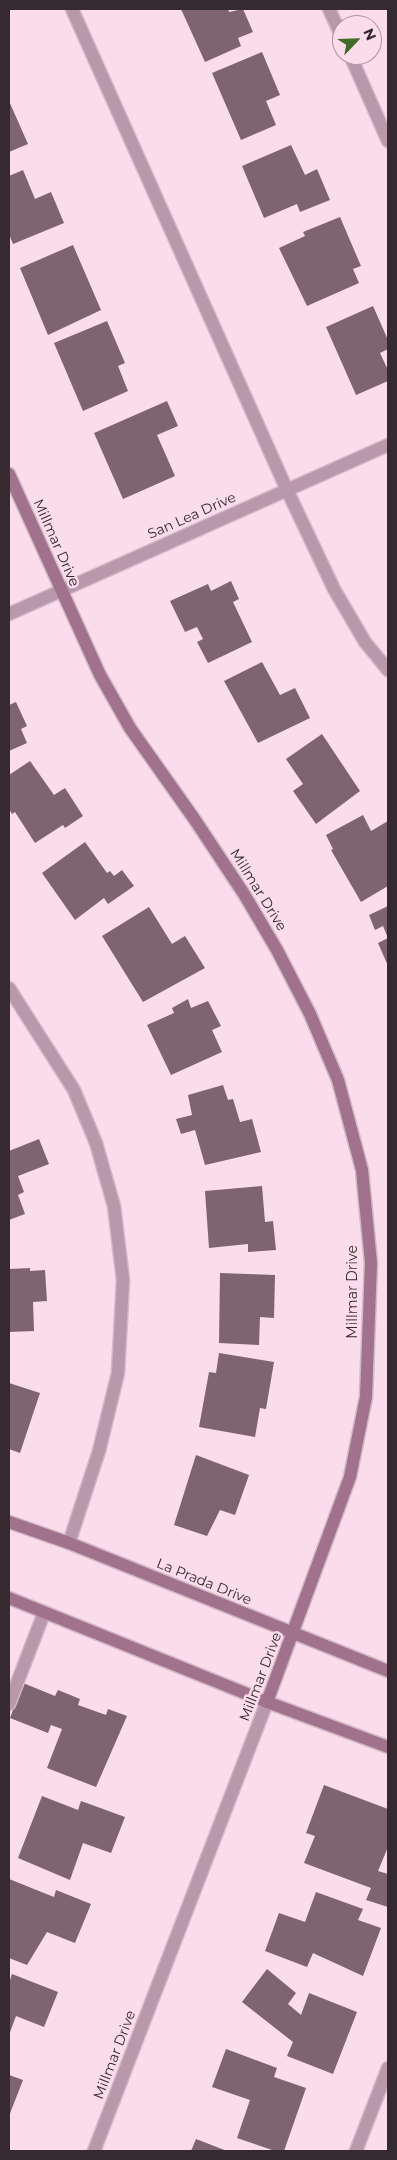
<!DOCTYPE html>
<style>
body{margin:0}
#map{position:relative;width:397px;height:2160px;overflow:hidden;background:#fadceb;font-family:Montserrat,sans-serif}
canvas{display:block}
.frame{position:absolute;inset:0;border:10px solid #362a30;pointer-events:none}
.north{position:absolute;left:332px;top:15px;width:50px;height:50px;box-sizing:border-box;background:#fadceb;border:1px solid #ac95a0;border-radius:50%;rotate:66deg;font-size:14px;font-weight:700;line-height:20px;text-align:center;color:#362a30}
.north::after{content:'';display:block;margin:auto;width:18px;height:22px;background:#406a27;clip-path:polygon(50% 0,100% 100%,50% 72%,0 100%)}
</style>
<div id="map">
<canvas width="397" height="2160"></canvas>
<div class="frame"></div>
<div class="north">N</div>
</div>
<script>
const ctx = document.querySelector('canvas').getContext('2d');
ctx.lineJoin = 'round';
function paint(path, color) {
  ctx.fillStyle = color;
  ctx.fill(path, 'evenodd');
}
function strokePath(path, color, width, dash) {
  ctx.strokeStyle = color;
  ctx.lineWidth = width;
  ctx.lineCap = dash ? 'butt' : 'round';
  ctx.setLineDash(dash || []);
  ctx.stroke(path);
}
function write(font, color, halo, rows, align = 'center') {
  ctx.font = font + ' Montserrat,sans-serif';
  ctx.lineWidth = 5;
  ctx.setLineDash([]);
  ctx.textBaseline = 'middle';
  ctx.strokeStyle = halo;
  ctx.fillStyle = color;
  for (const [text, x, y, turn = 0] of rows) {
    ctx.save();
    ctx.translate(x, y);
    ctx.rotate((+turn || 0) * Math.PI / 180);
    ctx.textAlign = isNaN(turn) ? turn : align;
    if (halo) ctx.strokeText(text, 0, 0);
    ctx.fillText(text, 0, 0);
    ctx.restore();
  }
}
paint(new Path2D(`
 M181,9H228L229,12L243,9L253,32L238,38L241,46L205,62Z
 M262,52L280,95L266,101L276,125L241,140L212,73Z
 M9,101L28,144L9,152Z
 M291,145L305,175L317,169L330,200L300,212L297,204L264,218L242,166Z
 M23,170L35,199L51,192L64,223L13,244L9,234V176Z
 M340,217L361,266L353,269L359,283L307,306L279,248L305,236L303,232Z
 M73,245L101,310L48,335L20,268Z
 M373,306L388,340V349L380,353L388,370V381L356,395L326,327Z
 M107,321L125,363L118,366L128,391L83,411L54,343Z
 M167,401L178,426L157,435L175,476L123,499L94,433Z
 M231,581L239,599L233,602L252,642L208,663L197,642L203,639L197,627L185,632L170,601L208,584L211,591Z
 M262,662L280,695L295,688L310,718L258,743L224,681Z
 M16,702L27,726L21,729L27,743L9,751V705Z
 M322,734L360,791L316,824L293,791L303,784L286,759Z
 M30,761L54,795L65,788L83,816L65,828L63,825L35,843L15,812L12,814L9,809V775Z
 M363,815L371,831L388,821V886L361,902L331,850L333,849L326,835Z
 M85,842L107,873L110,871L114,876L122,870L134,886L108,904L104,898L75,920L42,873Z
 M388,906V966L378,943L388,938L383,926L375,930L369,915Z
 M149,907L172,944L185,936L205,968L143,1002L102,936Z
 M188,999L191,1008L208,1001L221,1026L212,1030L222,1052L171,1075L147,1025L174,1013L172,1008Z
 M223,1085L228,1100L233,1099L240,1122L252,1119L261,1152L205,1165L195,1130L181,1134L176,1119L192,1115L188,1095Z
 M39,1139L49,1164L18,1176L24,1192L18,1195L25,1214L9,1220V1151Z
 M262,1186L265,1222L273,1221L276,1250L248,1252V1244L209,1248L205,1191Z
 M30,1268V1271L45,1270L47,1301L33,1302L34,1331L9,1332V1269Z
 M220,1273L275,1275L274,1318L260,1317L259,1345L219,1343Z
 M219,1353L274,1362L266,1409L260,1408L255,1437L199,1427L209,1372L216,1373Z
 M9,1383L40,1393L20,1453L9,1449Z
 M196,1455L249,1475L235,1515L220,1510L207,1536L174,1525Z
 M23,1683L55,1696L58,1690L80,1699L78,1705L106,1715L108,1709L127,1716L96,1787L47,1768L62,1729L51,1725L48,1733L10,1718Z
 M324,1785L388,1809V1847L378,1871L388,1874V1907L366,1900L371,1888L304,1863L315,1836L306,1833Z
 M42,1796L78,1810L81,1801L125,1817L111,1853L83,1843L70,1880L18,1858Z
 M9,1879L54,1897L56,1890L91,1904L75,1943L47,1932L27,1965L9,1958Z
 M316,1892L363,1909L358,1920L381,1928L363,1976L313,1953L307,1967L265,1951L279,1913L305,1922Z
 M267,1969L296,1993L288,2004L301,2015L309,1993L357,2012L333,2074L287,2056L293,2042L242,2002Z
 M12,1974L58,1992L44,2027L16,2016L9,2035V1983Z
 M226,2049L277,2068L274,2077L306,2088L284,2151H275L237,2138L250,2100L212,2087Z
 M9,2075L23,2080L9,2116Z
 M196,2139L227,2151H191Z`), '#7e6371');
const lane = new Path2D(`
 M72,9L287,490L334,589L365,642L388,670
 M9,988L74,1090L96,1143L114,1206L123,1280L118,1373L99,1451L69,1543
 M9,1704L44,1613
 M356,2151L388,2068`);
const street = new Path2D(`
 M329,9L342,37
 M350,55L388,141
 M9,614L388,445
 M94,2151L267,1702`);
const secondary = new Path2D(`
 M9,474L100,675L130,728L195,820L244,894L277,950L310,1014L338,1080L362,1170L371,1263L366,1397L350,1477L267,1702
 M9,1522L69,1543L388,1671
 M9,1598L267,1702L388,1747`);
strokePath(lane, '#d3b8c6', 15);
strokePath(street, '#d3b8c6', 15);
strokePath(secondary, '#d3b8c6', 15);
strokePath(lane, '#b898a9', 12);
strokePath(street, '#b898a9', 12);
strokePath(secondary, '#a0728b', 12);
write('14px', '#362a30', '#fadceb', [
 ["San Lea Drive",192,516,-24],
 ["Millmar Drive",56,543,66],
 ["Millmar Drive",258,890,58],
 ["Millmar Drive",353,1292,-90],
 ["La Prada Drive",204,1582,22],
 ["Millmar Drive",261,1677,-69],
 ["Millmar Drive",115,2055,-69]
]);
</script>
